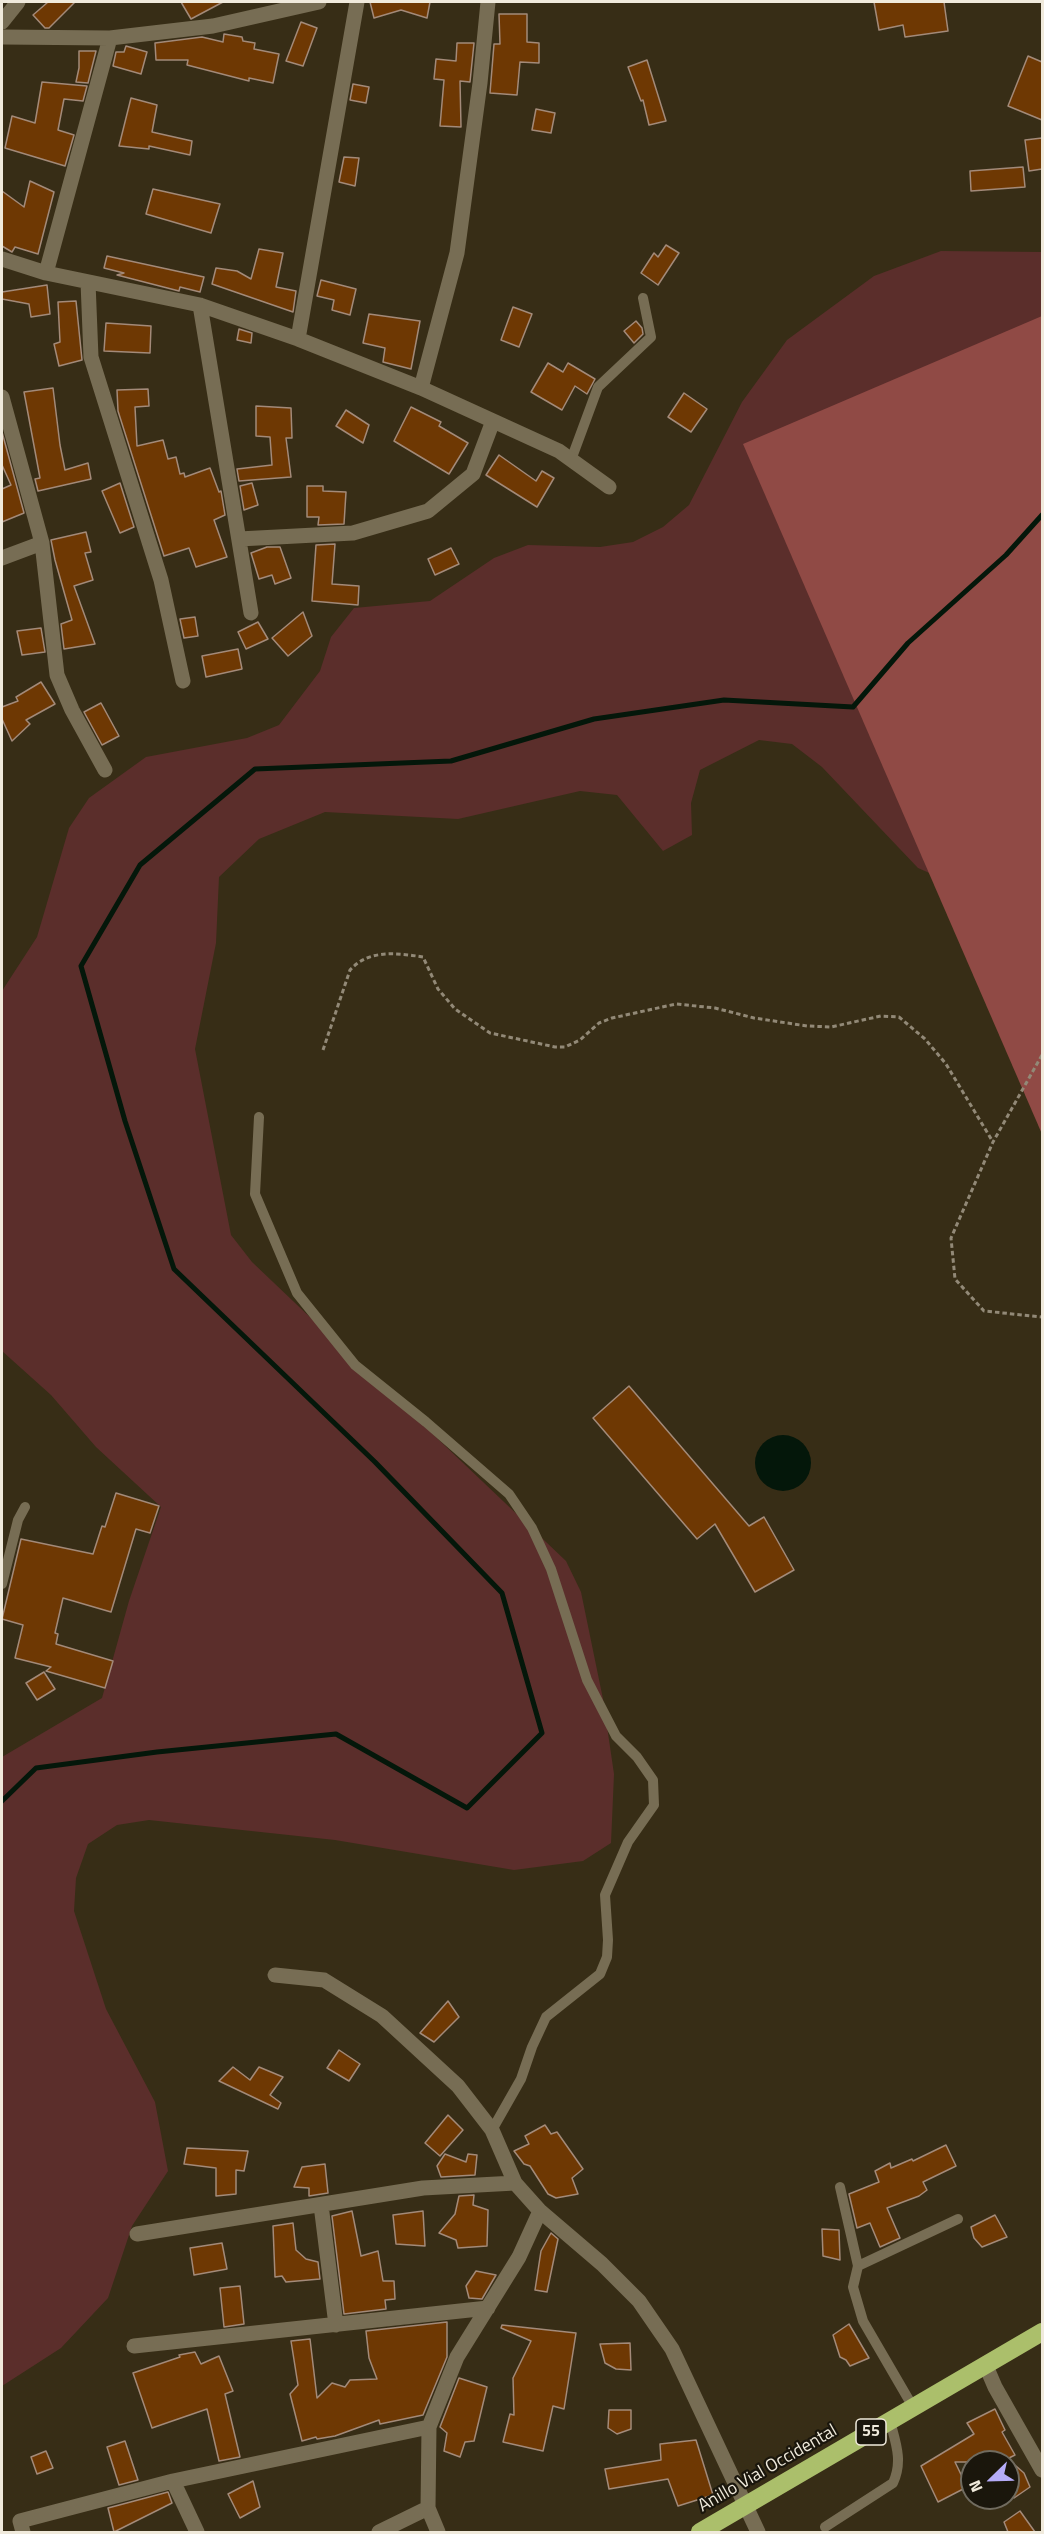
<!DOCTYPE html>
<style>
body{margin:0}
#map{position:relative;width:1044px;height:2534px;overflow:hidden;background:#372d16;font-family:"Titillium Web",sans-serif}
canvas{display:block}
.frame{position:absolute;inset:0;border:3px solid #f0eadc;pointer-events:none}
.north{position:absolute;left:960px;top:2450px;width:60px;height:60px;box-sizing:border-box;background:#1a160c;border:2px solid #706b5f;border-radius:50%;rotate:247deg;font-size:16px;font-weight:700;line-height:24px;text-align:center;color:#f0eadc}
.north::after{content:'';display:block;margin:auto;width:21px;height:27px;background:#b5acf8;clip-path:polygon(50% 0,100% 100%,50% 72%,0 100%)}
</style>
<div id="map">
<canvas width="1044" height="2534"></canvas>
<div class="frame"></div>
<div class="north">N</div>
</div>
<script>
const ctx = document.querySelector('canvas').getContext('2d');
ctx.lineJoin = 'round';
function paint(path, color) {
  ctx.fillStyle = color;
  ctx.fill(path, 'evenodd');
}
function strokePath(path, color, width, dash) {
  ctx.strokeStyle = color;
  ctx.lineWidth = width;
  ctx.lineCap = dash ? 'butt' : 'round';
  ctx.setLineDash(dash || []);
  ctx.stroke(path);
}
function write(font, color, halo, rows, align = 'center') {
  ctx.font = font + ' "Titillium Web",sans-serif';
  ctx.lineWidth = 4.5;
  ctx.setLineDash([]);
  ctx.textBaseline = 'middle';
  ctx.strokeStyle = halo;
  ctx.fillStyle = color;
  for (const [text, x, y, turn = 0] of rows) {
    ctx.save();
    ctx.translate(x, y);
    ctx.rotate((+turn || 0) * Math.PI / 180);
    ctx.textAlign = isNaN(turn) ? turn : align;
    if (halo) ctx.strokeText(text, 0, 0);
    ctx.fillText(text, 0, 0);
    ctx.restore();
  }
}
paint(new Path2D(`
 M941,251L1042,252V922L918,868L822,767L792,744L759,740L700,770L691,803L692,835L663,851L617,795L580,791L458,819L325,812L259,839L219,877L216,943L195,1049L231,1235L252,1262L566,1561L581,1592L603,1699L614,1774L611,1843L583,1861L514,1870L335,1840L149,1820L117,1825L88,1844L76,1878L74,1911L106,2009L155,2102L168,2171L132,2226L108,2298L61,2348L2,2386V1757L102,1698L129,1601L161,1507L96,1447L51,1395L2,1351V991L37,937L69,828L89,798L146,757L247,738L279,725L320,671L331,637L354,608L430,601L494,558L528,545L600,547L633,542L663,527L689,505L742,402L787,340L874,276Z`), '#5b2e2b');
paint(new Path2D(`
 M1042,316V1134L743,444Z`), '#904a45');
paint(new Path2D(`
 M755 1463a28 28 0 1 1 56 0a28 28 0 1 1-56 0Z`), '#04170a');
strokePath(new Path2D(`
 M2,1801L36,1768L157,1752L336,1734L467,1808L542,1733L502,1593L375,1462L174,1269L125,1121L81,966L140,865L255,769L451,761L594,719L724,700L853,707L908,643L1006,555L1042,515`), '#04170a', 5);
const building = new Path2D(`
 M48,2H75L49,28H45L33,15Z
 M181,2H223L191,19Z
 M370,2H430L427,18L401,10L374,18Z
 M874,2H944L948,31L905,37L903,25L879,30Z
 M499,14H527V42L539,43V63L520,62L517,95L490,93L494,44H500Z
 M301,22L317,28L303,66L286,61Z
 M224,34L242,37L243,41L255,43L254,49L279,54L273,83L249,78V81L187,65L188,60H156L155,43L202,37L223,42Z
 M457,43H474L470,82L460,81L461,127L440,126L444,80L434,79L436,59L456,61Z
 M126,46L147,52L141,74L113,66L116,52H124Z
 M79,51H96L88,83L76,82L79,68Z
 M1028,56L1042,62V120L1008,106Z
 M647,60L666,121L649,125L643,100L641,101L628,67Z
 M42,82L87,86L83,101L64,99L58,130L74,135L65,166L5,148L12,116L35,123Z
 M353,84L369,87L366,103L350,100Z
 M131,98L157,105L152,132L192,141L190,155L149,146V149L119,146Z
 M536,109L555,113L551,133L532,130Z
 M1042,138V169L1029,171L1025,140Z
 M344,157L359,158L355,186L339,182Z
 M1023,167L1025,187L971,191L970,171Z
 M30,181L54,192L38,254L15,247L12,252L2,246V191L24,207Z
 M153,189L220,204L211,233L146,214Z
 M666,245L679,253L658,285L641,273L654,253L658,257Z
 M259,249L283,253L276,287L296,291L293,312L212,284L216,268L237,271L251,279Z
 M107,256L204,277L200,292L180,287L179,291L117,275L124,273L104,268Z
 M321,280L356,289L350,315L332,310L334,300L317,296Z
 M47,285L50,314L31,317L29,304L2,299V292Z
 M76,301L82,360L59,366L54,344L60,342L58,302Z
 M513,307L532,314L519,347L501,340Z
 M369,314L420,321L411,369L383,362L385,348L363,343Z
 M636,321L642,328L643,334L634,343L624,331Z
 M106,323L151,326L150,353L104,351Z
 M239,329L252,333L251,343L237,340Z
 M548,363L563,372L568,363L595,379L587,394L575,386L562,410L531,392Z
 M53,388L60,445L65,470L88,463L91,479L38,491L35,479L40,478L24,392Z
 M148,389L149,406L135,407L137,446L163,440L168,459L176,457L180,474L184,473L185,477L210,468L219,492L221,491L225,515L214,520L227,557L196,567L189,548L164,556L118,411L117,390Z
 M684,393L707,409L691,432L668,417Z
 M256,406L291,408L292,438H286L291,477L239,481L237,469L272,465L270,437L256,436Z
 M411,407L441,422L439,426L468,443L449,474L394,441Z
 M346,410L369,425L363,443L336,426Z
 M2,432L24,513L2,522V489L11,485L2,465Z
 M499,455L536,481L542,471L554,478L537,507L486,475Z
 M120,483L134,527L120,533L102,491Z
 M252,483L258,505L244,510L240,486Z
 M307,486H323V491L346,492L344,524L318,525L319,517H307Z
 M86,532L91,552L85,553L93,580L74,586L95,644L64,649L61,624L72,620L55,560L51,540Z
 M335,544L332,584L359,586L358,605L312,601L316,545Z
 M267,547H280L291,578L275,584L272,575L259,579L251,553Z
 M451,548L459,564L435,575L428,559Z
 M303,612L312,636L288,656L272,638Z
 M195,617L198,636L184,638L180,619Z
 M258,622L268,639L246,649L238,632Z
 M41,628L45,652L22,655L17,631Z
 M238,649L242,669L206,677L202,656Z
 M41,682L55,704L26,720L30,724L12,741L2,719V707L18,701L16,697Z
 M101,703L119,736L102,745L84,712Z
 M629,1386L749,1526L764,1517L794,1570L755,1592L715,1524L697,1539L593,1418Z
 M116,1493L159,1506L150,1533L136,1529L111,1612L63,1598L55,1633L58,1634L56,1644L113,1661L105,1688L46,1671L51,1667L15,1658L23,1625L2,1619L21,1539L93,1554L102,1526L105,1527Z
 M44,1672L55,1689L37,1700L26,1683Z
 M448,2001L459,2017L434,2042L420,2033Z
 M339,2050L360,2064L349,2081L327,2068Z
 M233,2067L250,2080L259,2067L283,2077L270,2095L281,2103L278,2109L219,2081Z
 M448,2115L463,2130L440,2156L425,2143Z
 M545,2125L551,2134L557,2132L583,2169L572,2178L578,2194L556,2198L548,2194L530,2166L524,2164L514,2151L529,2144L525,2136Z
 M946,2145L956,2166L923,2182L927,2190L919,2196L887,2208L900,2238L880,2247L870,2223L857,2228L849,2194L879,2182L875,2171L890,2163L891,2168L912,2159L913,2161Z
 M187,2148L248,2151L244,2171L236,2170V2194L216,2196V2168L184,2164Z
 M445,2154L466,2162L468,2154L477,2155L475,2175L441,2177L437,2166Z
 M325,2164L328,2193L309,2196V2188L294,2187L302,2167Z
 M474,2195L473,2205L488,2210L487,2246L458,2248L456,2240L439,2233L455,2214L459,2196Z
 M352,2211L361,2256L378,2251L383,2281H394L395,2299L385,2300L386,2309L344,2314L332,2216Z
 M423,2211L425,2246L396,2244L393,2215Z
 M995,2215L1007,2237L982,2247L974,2238L971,2227Z
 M293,2223L296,2250L306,2259L318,2262L320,2279L286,2282L282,2276L275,2277L273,2226Z
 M822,2229L839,2230L840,2260L823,2256Z
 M551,2233L558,2239L547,2292L535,2290L541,2251Z
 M222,2243L227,2269L194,2275L190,2248Z
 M476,2271L496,2275L482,2299L469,2298L466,2286Z
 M240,2286L244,2324L224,2327L220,2288Z
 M447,2322V2357L423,2415L380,2424L379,2420L335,2436L317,2439L316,2437L302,2441L290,2394L298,2385L291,2341L310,2339L317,2398L332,2383L345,2387L350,2380L377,2379L369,2358L366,2331Z
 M849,2324L869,2358L850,2366L846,2360L840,2357L833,2335Z
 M502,2325L576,2333L564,2409L553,2406L543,2451L503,2442L510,2414L514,2415L513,2378L531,2341L501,2328Z
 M630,2343L631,2370L616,2369L605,2363L600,2344Z
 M195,2352L201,2364L219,2356L233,2391L225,2394L240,2457L219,2461L207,2409L152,2428L133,2373L180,2357L179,2355Z
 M459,2378L487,2387L474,2441L465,2442L460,2457L444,2451L447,2433L440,2427Z
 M995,2409L1005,2430L1002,2432L1015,2455L1001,2462H955L967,2487L938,2502L921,2466L974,2434L967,2423Z
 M609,2410H631V2429L617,2434L608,2428Z
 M696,2440L713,2495L678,2506L668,2479L609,2489L605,2469L661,2460L660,2444Z
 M125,2441L138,2480L119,2485L107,2447Z
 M46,2451L53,2468L37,2474L31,2457Z
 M1008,2459L1024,2473L1030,2487L1014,2498L1008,2487Z
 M253,2481L260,2507L240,2518L228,2494Z
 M168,2492L172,2503L114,2532L108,2508Z
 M1020,2511L1035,2532H1008L1004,2522Z`);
paint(building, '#6e3803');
strokePath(building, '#a38a79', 1.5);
strokePath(new Path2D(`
 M323,1050L350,970C369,949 397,953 423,957L438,989L455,1009L490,1033L555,1047H565L580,1040L599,1023L612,1018L676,1004L715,1008L754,1018L807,1026L831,1027L881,1016L899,1017L925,1039L946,1064L993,1142
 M1042,1055L993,1142L951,1238L955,1279L984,1311L1042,1317`), '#928977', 3, [4.5, 3]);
strokePath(new Path2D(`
 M571,460L598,387L651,337L643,298
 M259,1117L255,1194L297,1293L355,1365L426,1422L509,1494L532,1528L551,1569L587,1680L616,1736L637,1757L653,1780L654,1805L628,1842L605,1895L608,1940L607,1957L600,1974L546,2017L532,2047L521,2079L492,2130
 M2,1584L18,1520L25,1507
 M840,2187L858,2266
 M913,2407L863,2321L853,2287L858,2266L958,2219
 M825,2527L893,2483C903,2461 896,2444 890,2421`), '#776d54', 10);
strokePath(new Path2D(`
 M2,37L110,38L213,26L319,2
 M2,259L46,273L200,305L298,339L421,388L559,451L609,487
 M46,273L110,38
 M88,282L91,357L161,580L183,681
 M200,305L251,613
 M298,339L357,2
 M421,388L457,253L480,83L488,2
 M2,397L42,543L57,675L72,710L105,770
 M239,539L353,533L428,511L473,474L493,421
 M2,558L42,543
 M275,1975L324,1980L382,2016L458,2086L492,2130L515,2183L540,2211L602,2264L639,2301L672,2349L758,2532
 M321,2205L336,2325
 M137,2234L423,2188L515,2183
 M134,2346L488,2308
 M986,2366L995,2387L1042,2470
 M173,2481L197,2532
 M23,2532L20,2521L173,2481L429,2427
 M379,2532L428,2508
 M438,2532L428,2508L429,2427L457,2357L519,2257L540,2211`), '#776d54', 15);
strokePath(new Path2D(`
 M2,22L18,2`), '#776d54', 15);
strokePath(new Path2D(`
 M700,2532L1042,2332`), '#abbf6b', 18);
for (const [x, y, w] of [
 [871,2432,30]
]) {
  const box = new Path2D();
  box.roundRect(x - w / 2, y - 13, w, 26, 4.5);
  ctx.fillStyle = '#1a160c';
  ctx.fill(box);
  strokePath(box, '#f0eadc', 1.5);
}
write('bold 16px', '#f0eadc', null, [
 ["55",871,2432]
]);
write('18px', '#f0eadc', '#1a160c', [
 ["Anillo Vial Occidental",768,2469,-30]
]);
</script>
